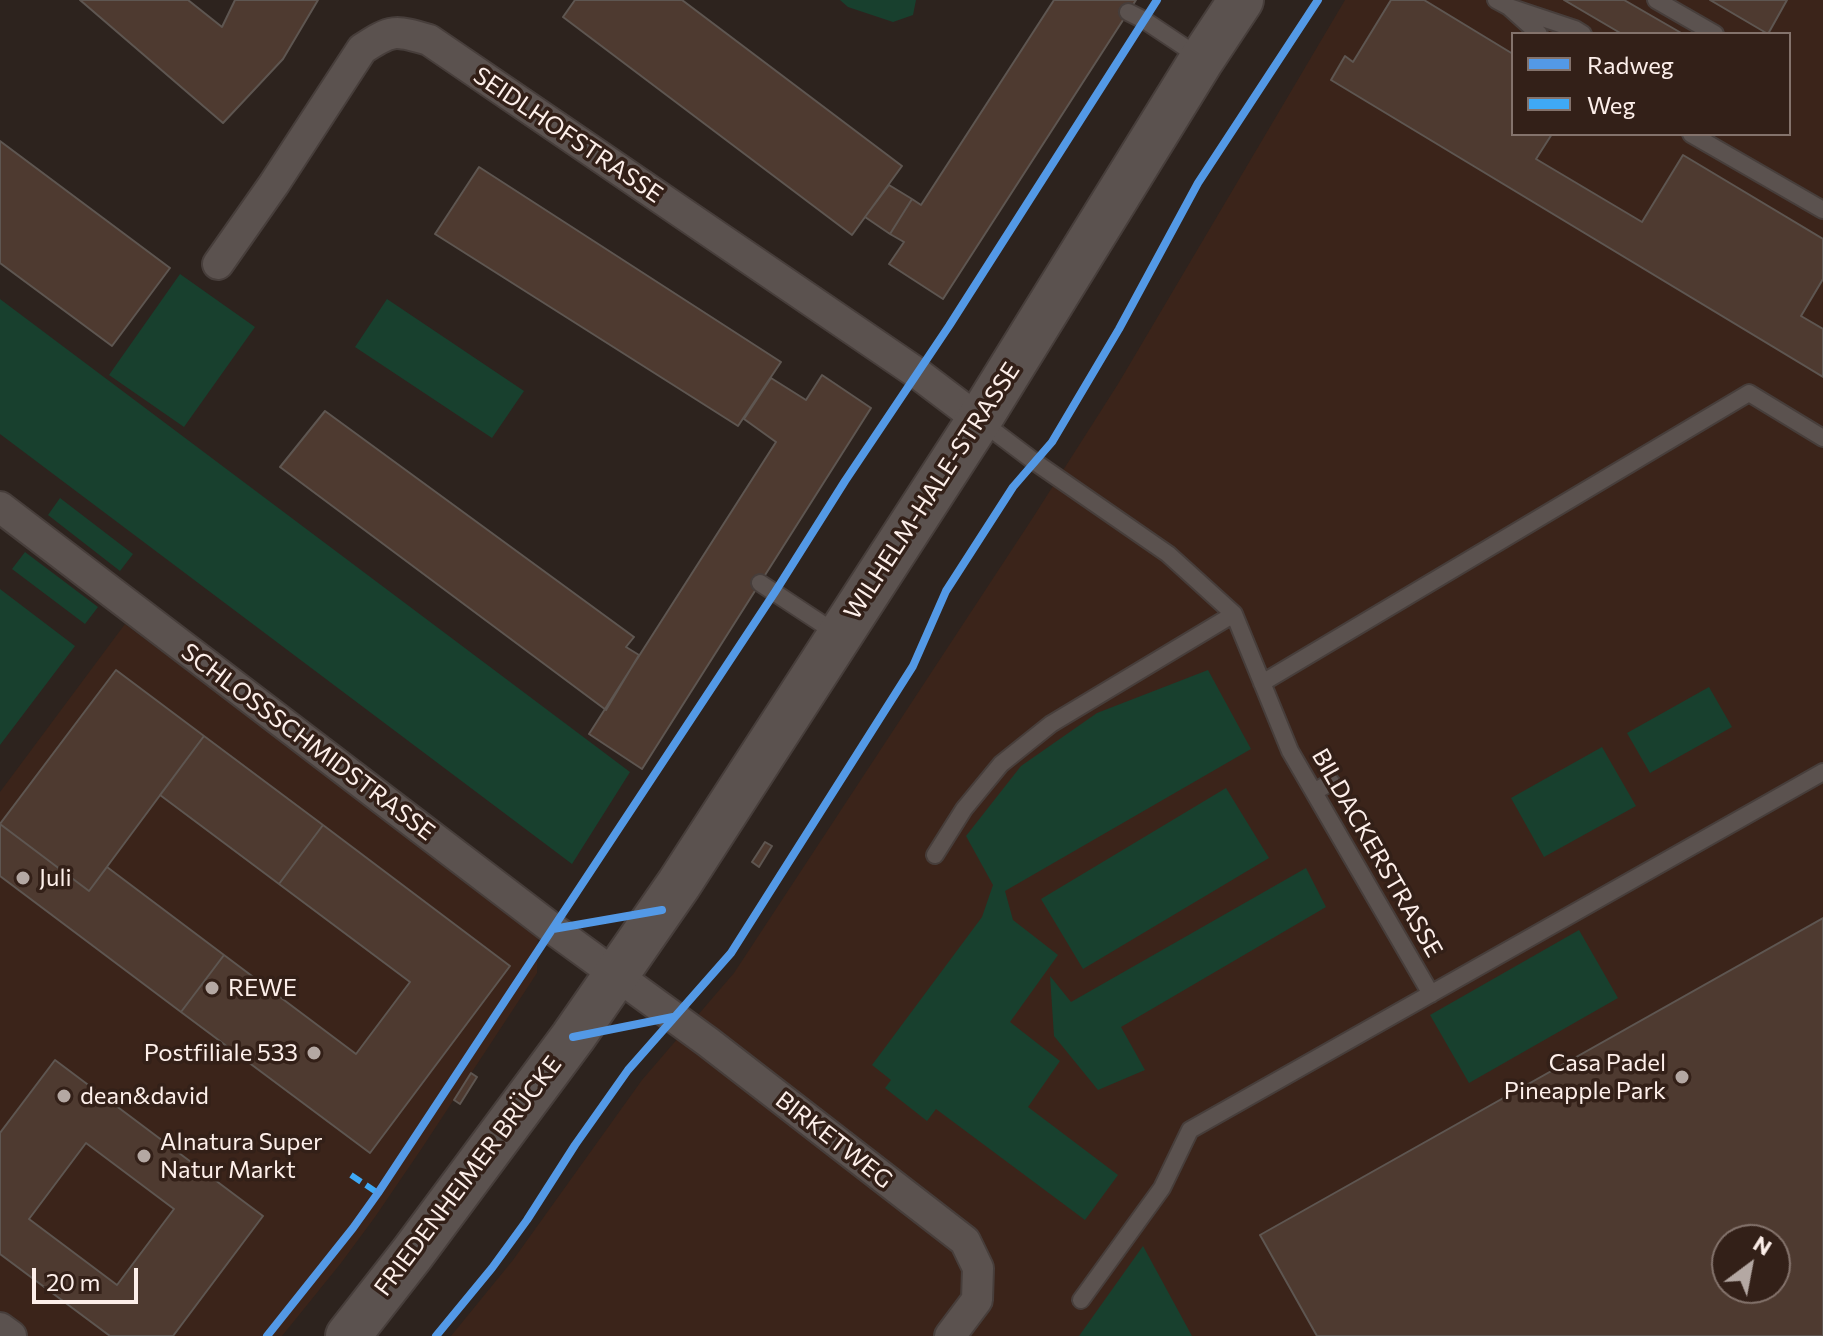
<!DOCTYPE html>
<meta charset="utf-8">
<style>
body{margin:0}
#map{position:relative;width:1823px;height:1336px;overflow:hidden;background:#2d231e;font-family:Commissioner,sans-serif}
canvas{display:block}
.legend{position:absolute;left:1511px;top:32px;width:280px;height:104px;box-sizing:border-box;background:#332018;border:2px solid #84736c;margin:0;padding:10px 14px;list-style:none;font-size:24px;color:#fdefea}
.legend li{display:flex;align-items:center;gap:16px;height:40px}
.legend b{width:40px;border:2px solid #84736c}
.north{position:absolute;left:1711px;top:1224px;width:80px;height:80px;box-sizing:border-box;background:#332018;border:2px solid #84736c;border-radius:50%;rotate:32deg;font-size:22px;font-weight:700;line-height:32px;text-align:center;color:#fdefea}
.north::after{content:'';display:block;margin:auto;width:28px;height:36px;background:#b4a8a3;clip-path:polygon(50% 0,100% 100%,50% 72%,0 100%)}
.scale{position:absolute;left:32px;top:1268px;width:106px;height:36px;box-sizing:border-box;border:4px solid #fdefea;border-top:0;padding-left:10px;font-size:24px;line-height:28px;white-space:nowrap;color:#fdefea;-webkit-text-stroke:6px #332018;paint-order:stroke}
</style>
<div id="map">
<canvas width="1823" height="1336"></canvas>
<ul class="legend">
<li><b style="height:10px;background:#5399e6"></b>Radweg</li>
<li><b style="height:10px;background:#3fa9f5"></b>Weg</li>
</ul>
<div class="north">N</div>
<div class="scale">20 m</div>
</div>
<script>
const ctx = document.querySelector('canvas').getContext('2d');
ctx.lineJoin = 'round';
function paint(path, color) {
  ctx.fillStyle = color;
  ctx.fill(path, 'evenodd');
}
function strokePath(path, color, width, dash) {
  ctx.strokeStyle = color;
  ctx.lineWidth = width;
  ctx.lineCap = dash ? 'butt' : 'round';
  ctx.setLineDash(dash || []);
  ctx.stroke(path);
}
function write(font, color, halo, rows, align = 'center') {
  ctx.font = font + ' Commissioner,sans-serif';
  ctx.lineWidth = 7;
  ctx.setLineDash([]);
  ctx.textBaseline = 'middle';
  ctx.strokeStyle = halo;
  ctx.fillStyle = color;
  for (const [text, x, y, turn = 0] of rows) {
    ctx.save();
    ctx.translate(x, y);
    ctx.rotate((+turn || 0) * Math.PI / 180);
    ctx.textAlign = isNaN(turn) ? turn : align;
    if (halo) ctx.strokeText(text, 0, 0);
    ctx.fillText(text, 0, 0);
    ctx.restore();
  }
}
paint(new Path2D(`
 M1345,0H1823V1336H451L513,1260L642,1080L734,973L1032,519L1118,384ZM1513,34H1789V134H1513ZM1727,1240H1775V1288H1727Z
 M125,624L538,934L537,973L422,1148L375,1217L341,1263L282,1336H0V792Z`), '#3b241a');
paint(new Path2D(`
 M840,0H916L913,15L893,22L848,7Z
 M180,274L255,327L184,427L109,375Z
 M0,299L630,772L572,864L0,434Z
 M387,299L524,391L492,438L355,347Z
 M60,498L133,554L120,571L48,515Z
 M25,552L98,607L85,624L12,569Z
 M0,589L75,646L0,745Z
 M1208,670L1251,749L1005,891L1013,920L1058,955L1010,1022L1060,1061L1028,1107L1118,1175L1085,1220L936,1109L927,1121L885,1088L891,1080L872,1065L982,917L993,885L966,836L1021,766L1097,713Z
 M1709,687L1732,727L1650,773L1627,733Z
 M1602,747L1636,806L1544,857L1511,798Z
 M1226,788L1269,858L1083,969L1041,899Z
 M1306,868L1326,907L1121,1027L1145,1070L1098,1090L1054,1036L1050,976L1071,1002Z
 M1579,930L1618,998L1469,1083L1430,1015Z
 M1143,1246L1192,1336H1079Z`), '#18402e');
const building = new Path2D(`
 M80,0H188L222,27L235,0H318L283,59L223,123Z
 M575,0H682L902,166L852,235L563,17Z
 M1054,0H1136L943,299L889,264L904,242L890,234L912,199L921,205Z
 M1391,0H1424L1513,54V134H1552L1536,159L1642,222L1683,155L1823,239V279L1801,316L1823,329V377L1331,80L1345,56L1353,62Z
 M1564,0H1624L1683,34H1622Z
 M1710,0H1787L1768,34Z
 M0,141L170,268L112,346L0,263Z
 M479,167L781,362L738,426L435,234Z
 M889,185L912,199L890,234L865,217Z
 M822,375L871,408L642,769L589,734L776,442L744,419L771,378L806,400Z
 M325,411L634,637L626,647L639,655L606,710L280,467Z
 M116,670L204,736L89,891L0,824Z
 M204,736L323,825L279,884L160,795Z
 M0,824L89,891L107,867L224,955L181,1012L0,876Z
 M323,825L510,966L370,1153L181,1012L224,955L356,1054L410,982L279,884Z
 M765,842L772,846L759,867L752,862Z
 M1823,918V1336H1317L1260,1235ZM1727,1240H1775V1288H1727Z
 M55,1060L263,1216L173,1336H110L0,1254V1133ZM86,1143L174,1209L117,1285L29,1219Z
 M471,1073L477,1077L460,1104L454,1100Z`);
paint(building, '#4e3a30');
strokePath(building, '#5e5651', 2);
const service = new Path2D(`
 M1496,0L1509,7L1539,34
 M1656,0L1715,34
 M1509,7L1575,29L1583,34
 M1128,12L1144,20L1201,58
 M1691,134L1823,210
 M982,422L1035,462L1168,554L1234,614L1290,751L1431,994
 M760,583L839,635
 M1262,683L1749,393L1823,438
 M1314,792L1331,782
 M935,855L964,809L1001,764L1051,724L1234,614
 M1081,1300L1162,1188L1190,1130L1823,772`);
const minor = new Path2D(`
 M218,264L274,184L362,49C392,29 395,30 429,40L917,373L979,420
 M0,507L553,929L708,1042L965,1241L978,1268L977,1300L950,1336
 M0,1328L11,1336`);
const secondary = new Path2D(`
 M348,1336L412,1254L573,1037L679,884L979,420L1202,59L1241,0`);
strokePath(service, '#473e3b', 20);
strokePath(minor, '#473e3b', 34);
strokePath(secondary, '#473e3b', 48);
strokePath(service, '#5b524f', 16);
strokePath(minor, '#5b524f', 30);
strokePath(secondary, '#5b524f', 44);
strokePath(new Path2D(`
 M351,1175L378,1193`), '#3fa9f5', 6, [12, 6]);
strokePath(new Path2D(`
 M553,929L662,910
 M573,1037L673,1017
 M267,1336L353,1228L378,1193L775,592L845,481L949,326L1157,0
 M436,1336L492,1268L527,1220L575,1145L628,1070L731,953L913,666L946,591L1013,487L1052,442L1119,329L1198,183L1318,0`), '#5399e6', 8);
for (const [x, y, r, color] of [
 [23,878,8,"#b4a8a3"],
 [212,988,8,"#b4a8a3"],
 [314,1053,8,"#b4a8a3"],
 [1682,1077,8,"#b4a8a3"],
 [64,1096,8,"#b4a8a3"],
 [144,1156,8,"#b4a8a3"]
]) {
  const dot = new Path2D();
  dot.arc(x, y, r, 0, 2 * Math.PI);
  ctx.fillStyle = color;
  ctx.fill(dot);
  strokePath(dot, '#332018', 3);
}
write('24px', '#fdefea', '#332018', [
 ["SEIDLHOFSTRASSE",568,135,34],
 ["WILHELM-HALE-STRASSE",932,491,-57],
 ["SCHLOSSSCHMIDSTRASSE",308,742,37],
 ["BILDACKERSTRASSE",1377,853,60],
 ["BIRKETWEG",834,1140,38],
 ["FRIEDENHEIMER BRÜCKE",468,1176,-53]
]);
write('24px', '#fdefea', '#332018', [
 ["Juli",39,878],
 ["REWE",228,988],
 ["Postfiliale 533",298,1053,"right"],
 ["Casa Padel",1666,1063,"right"],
 ["Pineapple Park",1666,1091,"right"],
 ["dean&david",80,1096],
 ["Alnatura Super",160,1142],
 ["Natur Markt",160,1170]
], 'left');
</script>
